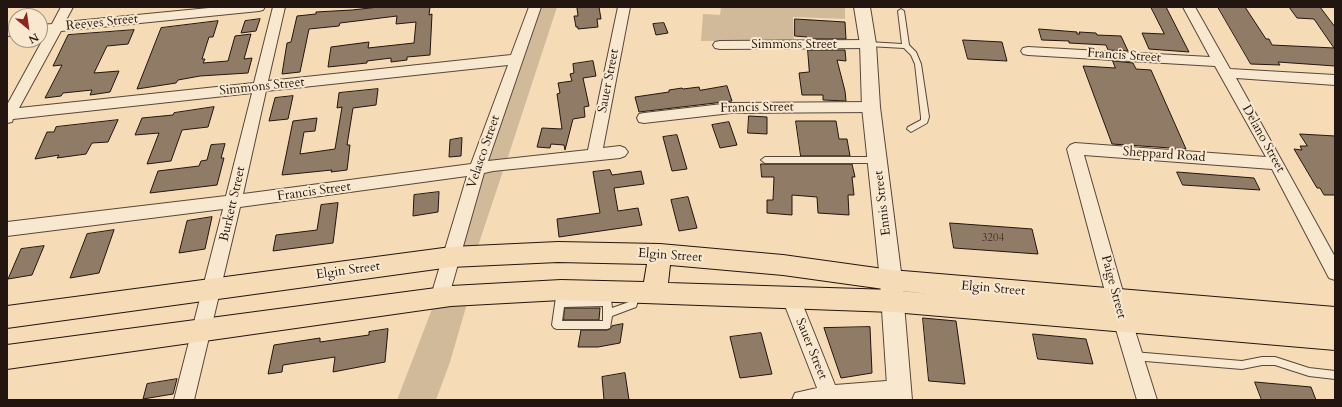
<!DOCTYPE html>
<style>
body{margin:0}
#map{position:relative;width:1342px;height:407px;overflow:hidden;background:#f5dcb7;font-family:Cardo,serif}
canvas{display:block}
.frame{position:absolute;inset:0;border:8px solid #23150f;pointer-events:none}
.north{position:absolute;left:8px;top:8px;width:40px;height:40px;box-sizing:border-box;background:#f8e8d0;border:1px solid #a39483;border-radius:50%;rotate:151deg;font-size:11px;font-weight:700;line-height:16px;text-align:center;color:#23150f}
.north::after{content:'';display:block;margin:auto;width:14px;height:18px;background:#8f2418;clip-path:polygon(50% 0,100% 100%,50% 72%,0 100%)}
</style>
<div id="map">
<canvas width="1342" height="407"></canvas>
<div class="frame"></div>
<div class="north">N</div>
</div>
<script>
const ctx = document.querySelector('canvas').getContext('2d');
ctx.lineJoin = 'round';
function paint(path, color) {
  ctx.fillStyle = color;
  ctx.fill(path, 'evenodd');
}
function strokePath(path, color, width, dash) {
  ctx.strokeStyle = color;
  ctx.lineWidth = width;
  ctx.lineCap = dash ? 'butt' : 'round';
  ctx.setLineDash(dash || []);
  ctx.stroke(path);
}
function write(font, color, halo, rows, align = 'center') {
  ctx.font = font + ' Cardo,serif';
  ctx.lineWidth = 4;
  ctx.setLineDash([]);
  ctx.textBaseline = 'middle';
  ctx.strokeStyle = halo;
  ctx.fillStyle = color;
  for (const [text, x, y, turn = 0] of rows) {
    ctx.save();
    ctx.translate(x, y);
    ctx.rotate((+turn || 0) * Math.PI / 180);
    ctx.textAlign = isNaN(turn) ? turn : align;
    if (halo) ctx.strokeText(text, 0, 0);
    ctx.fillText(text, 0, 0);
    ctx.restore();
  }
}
paint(new Path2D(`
 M539,7H557L507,160L487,161Z
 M721,7H845V19L793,17L794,41H701L703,14L720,15Z
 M504,168L477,249L458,250L484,171Z
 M468,300L450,362L436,400H397L434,304Z`), '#d1ba9a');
const building = new Path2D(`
 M379,7H430L429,15L432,14L430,55L407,57V60L391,62V58L367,61V63L328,67L331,47L369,42L368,48L414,43L416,22L396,24L397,16L340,23L339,26L309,29L300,72L282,74L287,43L291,42L297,16L316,14V12L352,10Z
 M599,7L601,19H597L598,27L578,29V27H576L574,16H578L577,8Z
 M1151,7H1166L1189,52L1149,49L1142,33L1164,34Z
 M1218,7H1245L1266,39H1269L1272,45L1334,48L1314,19L1297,18L1289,7H1320L1335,27V66L1278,62L1280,65L1251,64Z
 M260,19L256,31L241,33L245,21Z
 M795,19L845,22L846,39H807V37L795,36Z
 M218,21L213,37H209L202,59H205L203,63L228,61L235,36L251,34L244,59L252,58L248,73L200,76L178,80L176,83L137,89L161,28Z
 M664,23L668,33L656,35L653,24Z
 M1039,29L1077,32V34H1080L1079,32L1096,33L1097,35L1121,36L1128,51L1108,50L1106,45L1069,43V41L1042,40Z
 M134,30L128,44L107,46L94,73L119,71L110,92L90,95L92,90L63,93L61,96L45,98L62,65L53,66L68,35Z
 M963,40L1002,42L1007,61L968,59Z
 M808,50H845L846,61L837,60L845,91L846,101L823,100V95H802L799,73L809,72Z
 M593,61L596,76L583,78L589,106L584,107L585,117L573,119L565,150L564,145L551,144L550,148L537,147L542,128L562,129L557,94L560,93L558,83L572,81L570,74L574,73L573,64Z
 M1113,61L1133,63L1136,69L1151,70L1186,149L1112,144L1083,66L1115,68Z
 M727,86L732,101L639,112L635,97L669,92V90L682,88L683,89L699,87L700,90Z
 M378,89L376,105L353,108L347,145H350L347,170L331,172L332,170L282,175L293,121L317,118L315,131L304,132L300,154L335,149L342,107L337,108L339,93Z
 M293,96L288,119L269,121L275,98Z
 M214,107L208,127L182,130L171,161L147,164L159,133L135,135L142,118L173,115L174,113Z
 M749,116L767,117V134L748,133Z
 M118,120L108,142L92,143L86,154L57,158L59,155L35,159L47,132H54L56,127Z
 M796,121H836L839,139H847L850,156H801Z
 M729,122L737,145L720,148L712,125Z
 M1300,134L1335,136V195H1324L1320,188H1317L1294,149L1302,150L1300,146H1307Z
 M677,135L687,169L672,171L663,137Z
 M462,138L461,156L449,157L450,140Z
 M225,144L221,158H224L217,185L150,193L158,171L199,166L201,161L207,160L211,145Z
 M761,164H852L855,177H852L854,195H848L849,215L818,213L817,197L792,195V215L767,213V200H773L774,177H762Z
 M610,170L612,175L641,171L644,184L614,188L618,211L638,208L642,225L559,237L557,219L600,213L593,172Z
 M1177,172L1254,178L1260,190L1183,185Z
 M439,192L438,212L413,216L414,195Z
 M688,197L697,228L679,231L671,200Z
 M338,203L333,243L273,251L276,235L317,230L321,205Z
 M212,217L205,249L179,253L187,221Z
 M950,223L1032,229L1038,254L954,248Z
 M114,230L99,273L70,278L87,234Z
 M44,246L32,275L8,279L21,249Z
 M565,308H600L599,320H564Z
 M923,318L956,321L965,384L929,381Z
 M623,324L620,343L598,347H578L581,330H607L610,329L612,326Z
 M870,327L872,373L841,378L824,328Z
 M388,329L385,362L333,372L335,357L283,365L282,372L268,374L274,345L320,338V342L369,335V332Z
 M761,333L772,374L740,378L730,337Z
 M1033,334L1086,339L1093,364L1038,359Z
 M625,373L629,400H604L602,377Z
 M177,379L173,394L143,399L147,384Z
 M1255,382L1311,387L1316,400H1262Z`);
paint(building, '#907c66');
strokePath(building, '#23150f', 1);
const service = new Path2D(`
 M901,9L904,11L909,45L916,52L921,64L929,117L927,123L911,132L907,129L908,127L921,120V117L915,64L911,55L904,48L868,46L865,44L868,42L902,44L898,11Z
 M765,157H878L882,160L878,163H765L761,160Z
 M561,286L564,287L565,290L564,299L608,298L611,299L612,308L629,302L631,290L634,289L637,290C639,295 638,302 636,307L612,316L610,328L607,329H557L554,328L552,325L557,290L558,287ZM603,306V321H562L564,307Z
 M1133,352L1242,361L1262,357H1275L1309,368L1335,371V379L1309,376L1275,365H1262L1242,369L1133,360L1130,359L1128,356L1130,353Z`);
const minor = new Path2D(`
 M61,7H73L65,22L219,7H265L263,10L259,11L61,31L19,108L254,83L273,7H285L268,81L511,55L529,7H541L488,161L588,150L618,7H630L603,148L620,146L625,148L628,152L625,156L620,158L493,171L484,173L448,299L445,304L439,307L433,304L430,299L467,176L240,207L194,400H174L223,209L7,236V222L226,196L252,93L13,119L12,122L7,123V105L47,32L40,33V25L52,24ZM508,65L471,164L243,194L266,91Z
 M1183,7H1195L1230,69L1335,75V85L1236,78L1335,257V280L1329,278L1272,169L1084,155L1125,299L1157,400H1137L1107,299L1067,149L1070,145L1075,143L1266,157L1215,66L1028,55L1023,54L1021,51L1023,48L1028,47L1210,57Z
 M16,27V35L7,36V28Z
 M868,40L873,41L875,44L873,47L868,48L720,49L715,48L713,45L715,42L720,41Z
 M871,102L876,103L878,107L876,111L871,112L731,113L644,123L639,122L637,118L639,114L644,113L731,103Z
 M791,290L797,293L800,298L835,385L899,380L906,383L909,389L906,395L899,398L877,400H792L795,393L817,388L782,298L785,293Z`);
const tertiary = new Path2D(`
 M854,7H870L876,44L880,107L902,280L912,400H888L880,280L862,107L860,44Z`);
const primary = new Path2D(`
 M558,242L660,244L783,255L891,270L1335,307V350L893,312L561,300L451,306L7,369V345L451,286L561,280L644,282L647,264L558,262L451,267L7,328V306L451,247ZM670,265L783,275L891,290L930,294L893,290L668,283Z`);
strokePath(service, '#584739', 2);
strokePath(minor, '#584739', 2);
strokePath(tertiary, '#584739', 2);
strokePath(primary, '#23150f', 2);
paint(service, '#f8e8d0');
paint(minor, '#f8e8d0');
paint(tertiary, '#f8e8d0');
paint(primary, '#f5dcb7');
write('11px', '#3e2f25', null, [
 ["3204",993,238]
]);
write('13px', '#23150f', '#f8e8d0', [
 ["Reeves Street",102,23,-6],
 ["Simmons Street",794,45],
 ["Francis Street",1124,56,4],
 ["Sauer Street",609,81,-79],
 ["Simmons Street",262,87,-6],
 ["Francis Street",757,108,-1],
 ["Delano Street",1263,139,61],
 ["Velasco Street",484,152,-71],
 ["Sheppard Road",1164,155,4],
 ["Francis Street",314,192,-8],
 ["Ennis Street",883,203,-97],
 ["Burkett Street",233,204,-77],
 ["Elgin Street",670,256,4],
 ["Elgin Street",348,271,-8],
 ["Paige Street",1113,287,75],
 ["Elgin Street",993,289,5],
 ["Sauer Street",811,349,68]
]);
</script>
